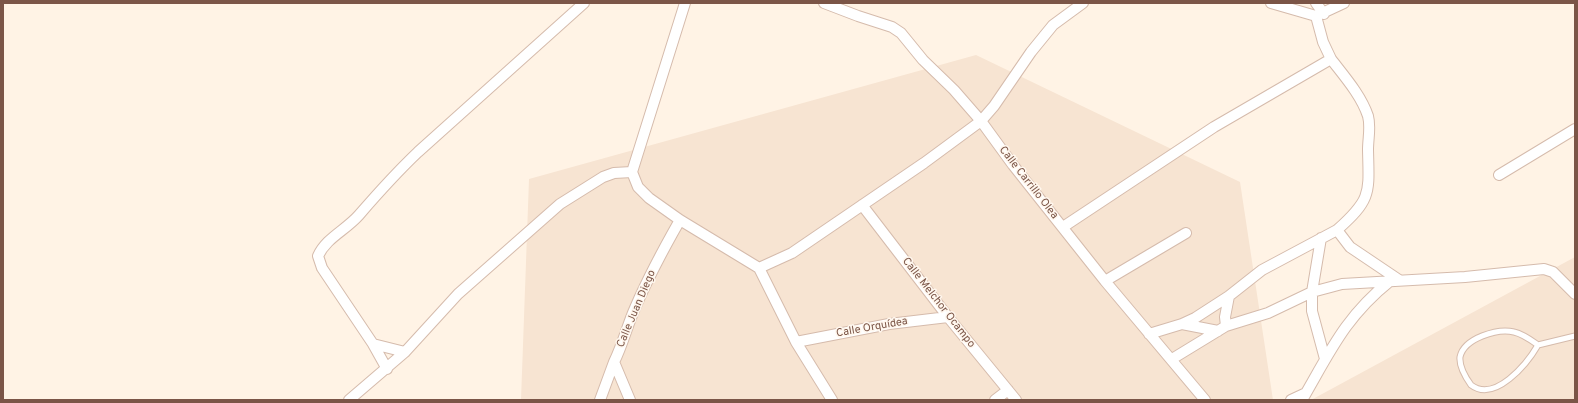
<!DOCTYPE html>
<meta charset="utf-8">
<style>
body{margin:0}
#map{position:relative;width:1578px;height:403px;overflow:hidden;background:#fff3e5;font-family:Overpass,sans-serif}
canvas{display:block}
.frame{position:absolute;inset:0;border:4px solid #7b5547;pointer-events:none}
</style>
<div id="map">
<canvas width="1578" height="403"></canvas>
<div class="frame"></div>
</div>
<script>
const ctx = document.querySelector('canvas').getContext('2d');
ctx.lineJoin = 'round';
function paint(path, color) {
  ctx.fillStyle = color;
  ctx.fill(path, 'evenodd');
}
function strokePath(path, color, width, dash) {
  ctx.strokeStyle = color;
  ctx.lineWidth = width;
  ctx.lineCap = dash ? 'butt' : 'round';
  ctx.setLineDash(dash || []);
  ctx.stroke(path);
}
function write(font, color, halo, rows, align = 'center') {
  ctx.font = font + ' Overpass,sans-serif';
  ctx.lineWidth = 3;
  ctx.setLineDash([]);
  ctx.textBaseline = 'middle';
  ctx.strokeStyle = halo;
  ctx.fillStyle = color;
  for (const [text, x, y, turn = 0] of rows) {
    ctx.save();
    ctx.translate(x, y);
    ctx.rotate((+turn || 0) * Math.PI / 180);
    ctx.textAlign = isNaN(turn) ? turn : align;
    if (halo) ctx.strokeText(text, 0, 0);
    ctx.fillText(text, 0, 0);
    ctx.restore();
  }
}
paint(new Path2D(`
 M976,55L1240,182L1273,400H521L529,179Z
 M1575,257V400H1311Z`), '#f7e4d2');
const lane = new Path2D(`
 M1538,345C1531,340 1523,334 1514,332C1498,328 1464,338 1460,357C1459,367 1466,378 1471,385C1495,403 1527,364 1538,345L1575,336`);
const street = new Path2D(`
 M685,3L632,172L638,187L649,198L680,220L759,268L796,342L832,400
 M824,3L858,16L892,27L901,33L923,60L954,90L981,121L1013,165L1105,281L1205,400
 M1271,3L1316,16L1344,3
 M1316,3L1324,14
 M1331,59C1344,76 1361,95 1368,116C1371,127 1368,138 1368,150C1369,193 1372,199 1337,230L1350,247L1399,280
 M1499,175L1575,129
 M862,205L948,317L1016,400
 M1063,227L1214,127L1331,59L1323,42L1316,16
 M1321,238L1312,292V311L1325,359
 M759,268L792,253L924,163L981,121L994,106L1031,52L1053,25L1083,3
 M1105,281L1186,233
 M1182,324L1218,331
 M1226,326L1225,317L1229,296
 M1149,334L1182,324L1195,318L1229,296L1262,270L1337,230
 M796,342L889,324L948,317
 M373,344L405,352
 M1172,359L1226,326L1268,313L1312,292L1342,284L1465,277L1544,269L1553,272L1575,294
 M387,369L373,344L322,268L318,256C326,238 346,230 359,215C378,193 397,172 418,152L584,3
 M349,400L405,352L458,294L560,204L603,177L614,173L632,172
 M600,400L614,362
 M630,400L614,362C623,344 627,326 635,308C648,278 664,248 680,220
 M995,400L1008,390
 M1291,400L1306,393
 M1302,400C1330,352 1345,317 1390,281`);
strokePath(lane, '#d5bbac', 7);
strokePath(street, '#d5bbac', 12);
strokePath(lane, '#fff', 5);
strokePath(street, '#fff', 10);
write('11px', '#7b5547', '#fff7ee', [
 ["Calle Carrillo Olea",1028,183,52],
 ["Calle Melchor Ocampo",938,303,52],
 ["Calle Juan Diego",637,309,-67],
 ["Calle Orquídea",872,328,-10]
]);
</script>
